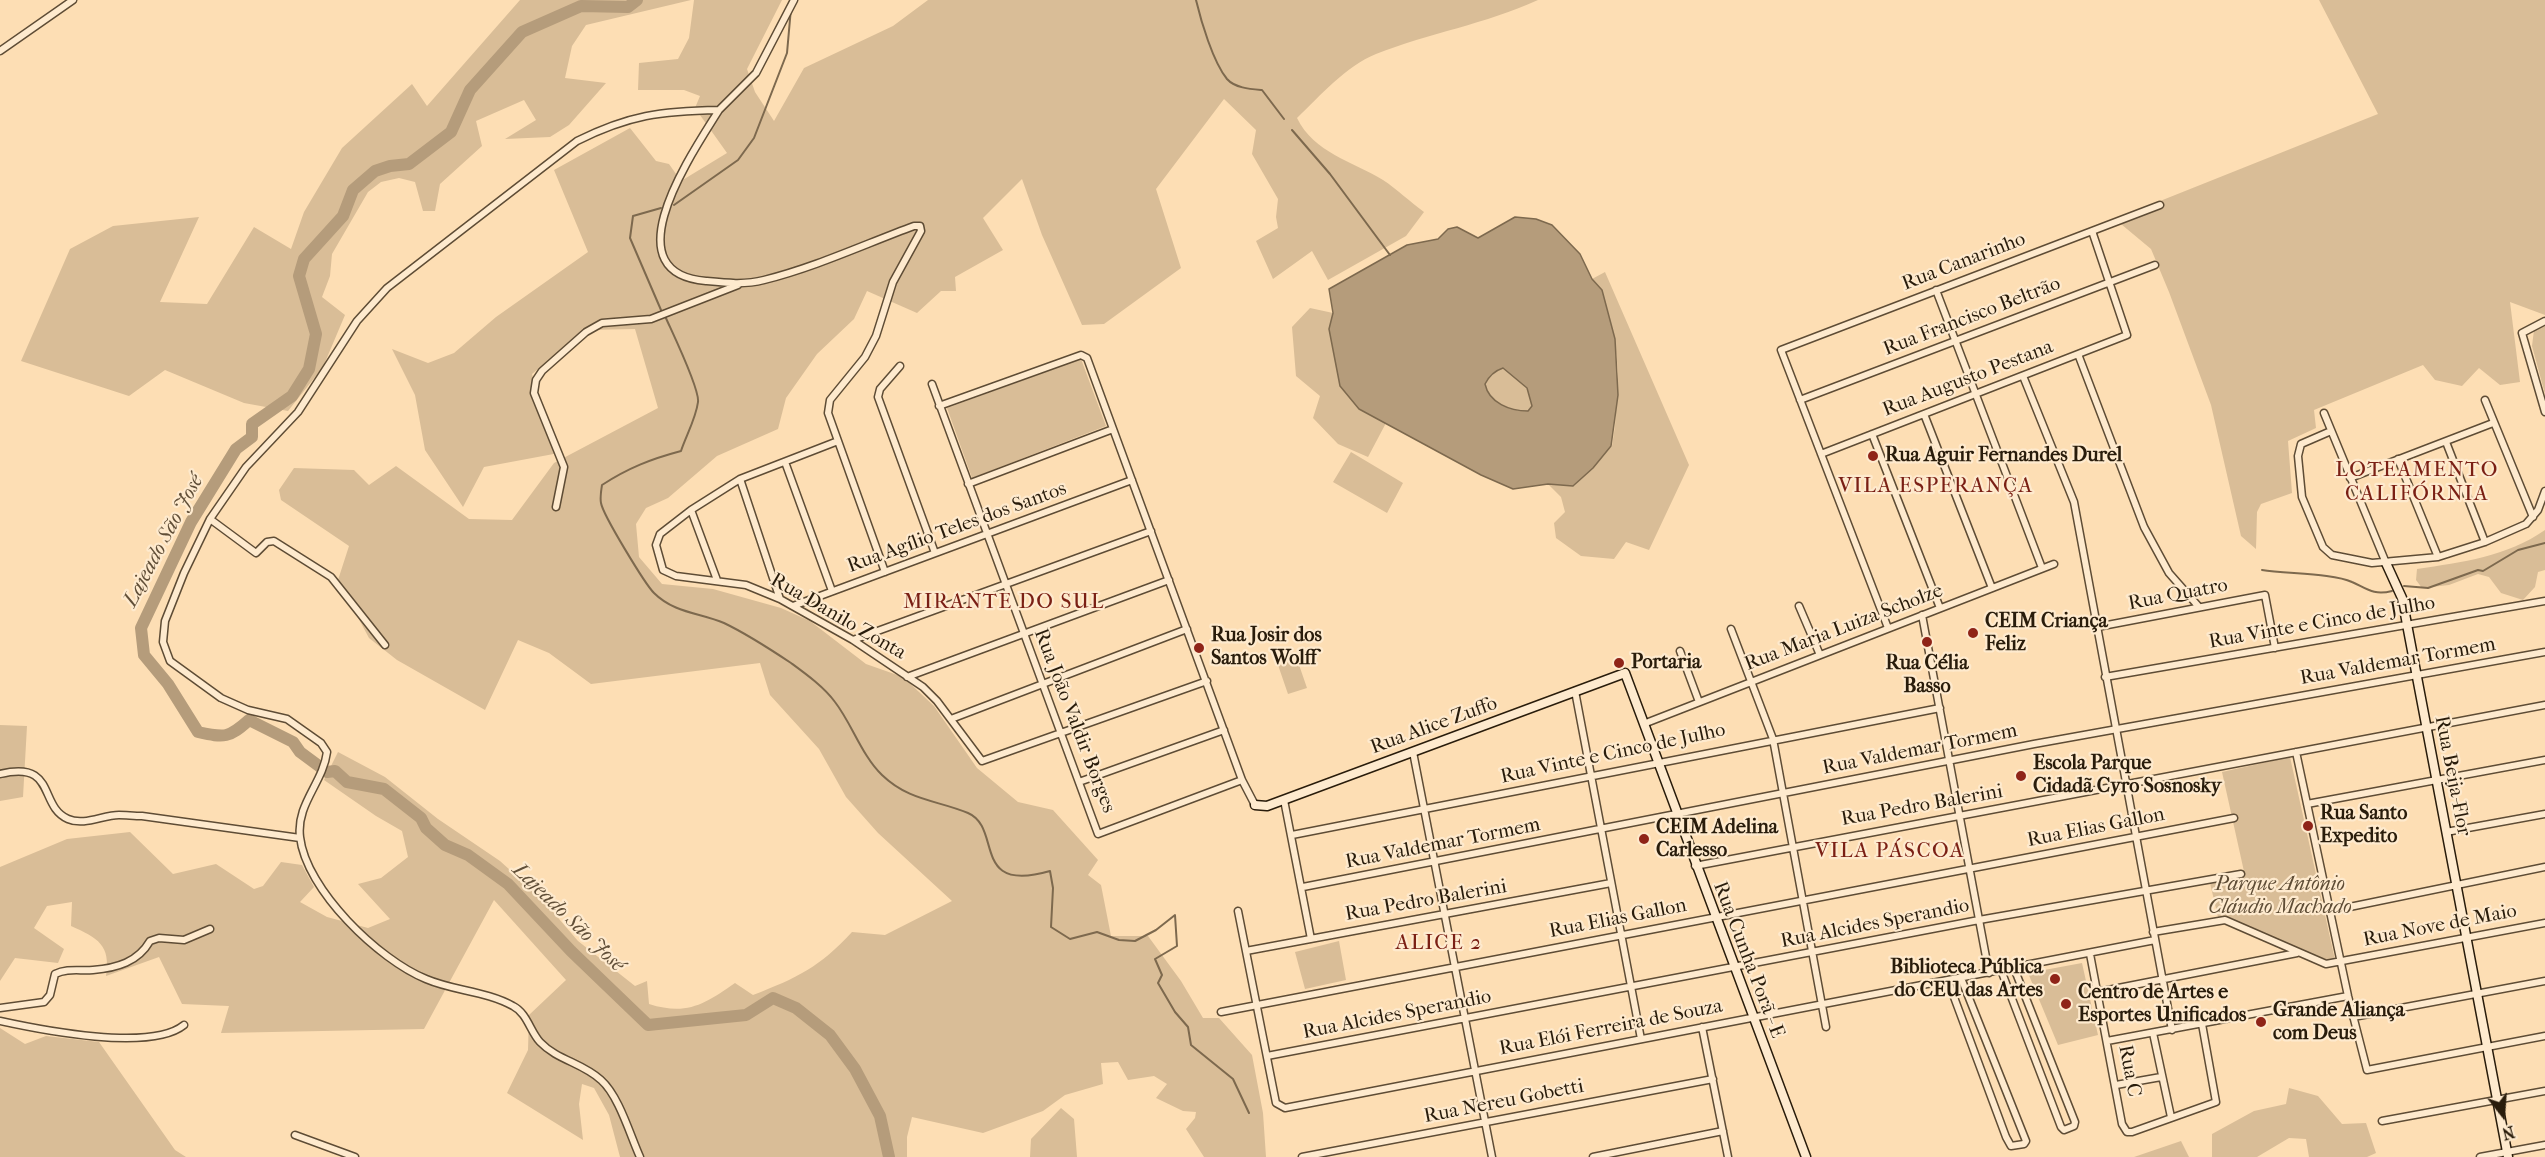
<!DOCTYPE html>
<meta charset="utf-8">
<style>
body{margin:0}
#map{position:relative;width:2545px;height:1157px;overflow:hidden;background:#fddeb4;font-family:"IM FELL French Canon",serif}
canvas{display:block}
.north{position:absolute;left:2473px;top:1085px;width:60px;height:60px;-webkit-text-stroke:4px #feeace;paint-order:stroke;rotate:163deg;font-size:16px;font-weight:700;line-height:24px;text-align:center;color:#291c0b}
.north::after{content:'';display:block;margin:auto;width:21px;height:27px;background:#291c0b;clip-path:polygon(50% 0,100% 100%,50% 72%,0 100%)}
</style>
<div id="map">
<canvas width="2545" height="1157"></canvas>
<div class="north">N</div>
</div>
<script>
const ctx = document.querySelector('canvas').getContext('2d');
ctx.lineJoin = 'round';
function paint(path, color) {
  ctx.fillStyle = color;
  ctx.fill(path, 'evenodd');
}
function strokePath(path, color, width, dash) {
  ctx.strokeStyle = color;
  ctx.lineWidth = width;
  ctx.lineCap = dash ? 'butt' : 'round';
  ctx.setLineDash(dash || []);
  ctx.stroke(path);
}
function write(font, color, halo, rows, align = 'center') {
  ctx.font = font + ' "IM FELL French Canon",serif';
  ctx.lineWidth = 4.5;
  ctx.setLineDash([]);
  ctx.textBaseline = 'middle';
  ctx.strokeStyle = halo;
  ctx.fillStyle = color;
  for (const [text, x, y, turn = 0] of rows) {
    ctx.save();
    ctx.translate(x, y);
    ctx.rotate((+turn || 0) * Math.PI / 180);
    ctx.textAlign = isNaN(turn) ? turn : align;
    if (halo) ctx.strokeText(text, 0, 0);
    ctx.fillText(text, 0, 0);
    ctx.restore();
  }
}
paint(new Path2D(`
 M520,0H691L586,25L572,46L565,78L606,83L569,125L550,137L505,139L536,120L524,100L476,121L482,146L440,184L435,211H423L415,182L399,178L381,182L368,192L332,254L330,276L322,297L345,315L323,367L288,411L244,403L165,370L129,396L21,361L70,249L113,226L199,217L160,302L207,304L254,227L291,249L304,212L342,148L412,84L427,106Z
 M694,0H782L747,69L755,92L774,121L804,68L893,26L928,0H1538C1486,24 1429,33 1376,54C1346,66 1320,96 1297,118C1314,153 1352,161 1383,180C1397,189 1410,202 1424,212L1406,236L1328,280L1312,251L1273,279L1256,241L1278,228L1276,217L1278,199L1252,154L1256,130L1224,99L1156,189L1181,268L1104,324L1082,325L1042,235L1022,179L983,218L1003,250L955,277L956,291H941L917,313L867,291L854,319L817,354L786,398L778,429L717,456L668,498L646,508L636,524L639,557L662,584L713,589L781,608L810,621L866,664L903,677L934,706L977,768L1018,802L1053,810L1098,860L1088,875L1101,885L1111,936H1148L1181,981L1203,1018H1219L1252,1055L1263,1113L1266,1157H1204L1186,1129L1195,1118L1196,1112L1183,1111L1156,1098L1167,1084L1154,1076L1128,1080L1118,1062L1101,1063L1103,1084L1065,1095L1043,1111L983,1133L912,1117L907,1137V1157H620L609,1115L594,1088L582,1084L579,1104L583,1140L507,1093L528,1050L529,1015L566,980L494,900L424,1029L221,1033L229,1006L182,1004L159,957L106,976C111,945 98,938 71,926L72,902L47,906L34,928L64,949L58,963L15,958L0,981V867L67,839L130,832L173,874L216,864L254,889L263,886L281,862L302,865L314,887L300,902L327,917L368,928L390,919L358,884L381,878L408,857L402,831L376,816L324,780L338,752L385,777L438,819L500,861L541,898L578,941L635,986L647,981L649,1004C687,1016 705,1004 735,983L753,995C797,978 820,967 852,932L885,935L952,901L878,833L846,797L819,749L770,695L760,663L591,684L549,653L518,640L485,710L397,660L369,638L338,580L349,546L281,500L279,490L294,468L354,470L369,485L396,466L469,519L512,520L554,463L658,408L635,329L586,330L532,374C537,403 551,424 559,453L484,467L463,507L425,450L415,395L392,349L428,363L454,353L496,317L588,252L554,170L630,128L656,161L669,164L681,181L727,153L695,108L700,96L684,90H638L639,63L678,59L689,38Z
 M2319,0H2545V315L2510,302L2520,382L2500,385L2479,368L2462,386L2435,380L2423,365L2314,410L2316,428L2288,441L2292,493L2261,504L2257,512L2256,549L2241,536L2211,405L2169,292L2151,249L2115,219L2378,114Z
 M1605,272L1689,465L1649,550L1626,542L1614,559L1581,556L1556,538L1554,523L1565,512L1561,497L1548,484L1574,486L1612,446L1615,426L1618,372L1615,340L1602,290L1592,279Z
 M1310,308L1333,313L1329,330L1359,409L1386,423L1368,457L1338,444L1313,418L1320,396L1296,376L1292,327Z
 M2545,323V394L2532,346L2534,330Z
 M1081,359L1106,426L972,478L947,408Z
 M1503,368C1518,372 1532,391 1532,406L1528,411C1510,411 1489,403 1485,384C1489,376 1494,371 1503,368Z
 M1351,452L1403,483L1387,513L1333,482Z
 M2545,530V570L2538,572L2535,587L2523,600L2501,593L2489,577L2478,574L2449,585L2422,588L2416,580L2417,569C2463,562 2506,557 2545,530Z
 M1297,659L1307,688L1288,694L1278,665Z
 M0,725L27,726L23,797L0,801Z
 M2290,757L2335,960L2330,961L2222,917H2218L2210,883L2245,876L2222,772Z
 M1339,941L1346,980L1305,989L1295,952Z
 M2082,963L2098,1035L2058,1045L2028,973Z
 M0,1028L25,1044L46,1036L99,1042L175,1150L186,1157H0Z
 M2289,1088L2318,1096L2342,1124L2366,1123L2376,1153L2367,1157H2309L2306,1139L2289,1138L2257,1157H2212V1134L2254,1111L2286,1104Z
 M1061,1108L1074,1119L1077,1157H1030L1031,1139Z
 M2181,1141L2189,1157H2134Z`), '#d9bd97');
const water = new Path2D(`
 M1515,217L1536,219L1552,225L1580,254L1592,279L1602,290L1615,339L1618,395L1611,446L1593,468L1573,486L1548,484L1513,489L1481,475L1359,409L1340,386L1329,329L1333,313L1329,289L1407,245L1438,239L1448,229L1457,227L1478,238ZM1503,368L1527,388L1532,406L1528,411C1510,411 1489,403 1485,384C1489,376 1494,371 1503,368Z`);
paint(water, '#b59c7b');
strokePath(water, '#7d694e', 1.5);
strokePath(new Path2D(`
 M1196,0C1201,21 1213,62 1227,79C1235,88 1250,89 1262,90L1284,119
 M1292,130L1330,174L1390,255
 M674,205L738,160L754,138L787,53L791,8
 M661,310L630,238L633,216L661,208
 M665,316C672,332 700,389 698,402C696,418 686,436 681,451C651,459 628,468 602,485C601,491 600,498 601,503C603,515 645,584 654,593C674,613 700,613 724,623C747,634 770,649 791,663C806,674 824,687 835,702C852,724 862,756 882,775C909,801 937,800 968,813C1003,828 970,894 1050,871L1053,888L1051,927L1070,939L1097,932L1119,940L1135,941L1156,930L1175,915L1177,946L1155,959L1162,975L1158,983L1175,1012L1188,1027L1191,1045L1233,1079L1249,1113
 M2262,570C2286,574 2333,573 2352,582C2366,588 2373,596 2392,591
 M2404,586L2428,588L2478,570L2483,571L2518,550L2545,543`), '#7d694e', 2);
strokePath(new Path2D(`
 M637,0L628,7L581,6L522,32L470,90L451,132L409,164L390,166L375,171L353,190L343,216L304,259L299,276L316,334L309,369L292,396L252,424V437L236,449L191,522L141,628L144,655L168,684L198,732C225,738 229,738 249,720L293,742L300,752L327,772L335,771L347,782L384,789L421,818L426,828L445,845L468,855L508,884L571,951L648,1025L746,1015L773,998L796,1008L830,1035L855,1069L880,1116L889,1157`), '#b59c7b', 12);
const street = new Path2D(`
 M0,51L73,0
 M719,110C693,152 609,273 706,281C726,283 745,285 764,280C816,267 865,244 914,226H920L921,231L893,282L876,336L865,357L830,400L828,413L885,572
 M1936,290L2042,568
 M2545,321L2522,333L2545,412
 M2078,354L2144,527L2169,573L2199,607
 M900,366L880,389L878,397L935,553
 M2023,376L2074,502L2172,1030
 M932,384L1098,834L1242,780
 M1800,400L2155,265
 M2485,400L2533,517
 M939,406L1081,355L1087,358L1242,780L1255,805
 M2324,413L2386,563
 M1924,414L1992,588
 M2331,431L2301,444L2298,456L2302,497L2323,547L2332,555L2372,563L2438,557L2485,542L2526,524L2538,510L2545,491
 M1872,434L1940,608
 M838,441L740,479L691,510L660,534L656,545L663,570L676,576L746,585L780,599L853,640L923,687L937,701L982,761L1207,681
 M2446,442L2485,542
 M1821,454L2127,335L2092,231
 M2398,459L2438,557
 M785,462L832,591
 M2350,478L2493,423
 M740,479L780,599
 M968,484L1113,429
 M556,507L564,467L534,393L536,380L542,371L586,332L602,323L651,319L738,285
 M691,510L717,580
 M210,519L256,553L267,542L274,541L331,577L385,645
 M793,606L1132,480
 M1799,606L1820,655
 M1922,615L1989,973
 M2097,627L2265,595L2275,648
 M1888,628L1781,350L2160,205
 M1731,629L1773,739L1826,1027
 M853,640L1151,531
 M1680,651L1699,702
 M907,677L1169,580
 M2105,677L2545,601
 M1575,691L1641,1039
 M951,719L1187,629
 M1646,723L2054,564
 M1413,752L1492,1157
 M2296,752L2348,996L2367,1070L2545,1036
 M0,774C57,760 38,806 68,819C84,826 103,815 119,815C126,815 134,816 142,816L300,838
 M1079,782L1224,730
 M1284,800L1311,939
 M2307,804L2545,760
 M2446,832L2545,814
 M1292,835L1940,708
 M1695,866L2545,705
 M1303,887L2034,744L2545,652
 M1238,911L1276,1103L1285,1108L2155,940
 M2330,911L2545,867
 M2153,932L2225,920L2326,964L2545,923
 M1246,951L1611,883
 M2090,954L2122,1124L2127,1132H2132L2216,1102L2202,1024
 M2001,970L2061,1127L2064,1130L2074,1126L2075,1122L2014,968
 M1948,981L2006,1137L2011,1146L2024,1144L2026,1141L1961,978
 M2098,992L2297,953
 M0,1008L44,1002L50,995L55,974C67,968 79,971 93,970C117,968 138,962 150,941L159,938L184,940L210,929
 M1221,1012L2234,818
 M2353,1017L2545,981
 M0,1021C41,1030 151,1052 184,1025
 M1702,1027L1728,1157
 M2153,1033L2171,1117
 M2107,1041L2348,996
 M1267,1056L1979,920L2241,874
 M2116,1085L2161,1077
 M2382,1121L2545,1091
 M295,1135L355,1157
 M640,1157C630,1135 619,1096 601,1080C583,1063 557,1060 540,1042C530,1031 527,1013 513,1006C486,991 454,991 426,979C379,960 306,890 300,837C296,804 323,783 327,752L321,743L287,719L248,710L221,698L170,661L163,642L165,621L184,573L210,519L246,467L298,412L357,321L387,288L577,141C629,115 661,111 719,110L756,73L794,0
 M1302,1157L1713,1079
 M1593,1157L1723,1131
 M2480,1157L2545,1145`);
const secondary = new Path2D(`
 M2386,563L2402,598L2508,1157
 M1255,805L1267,806L1625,673L1806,1157`);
strokePath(street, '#5e4c35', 9);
strokePath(secondary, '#291c0b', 11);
strokePath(street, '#feeace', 6);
strokePath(secondary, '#feeace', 8);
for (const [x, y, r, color] of [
 [1873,456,6,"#8f2418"],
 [1973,633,6,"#8f2418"],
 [1927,642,6,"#8f2418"],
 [1199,648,6,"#8f2418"],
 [1619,663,6,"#8f2418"],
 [2021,776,6,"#8f2418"],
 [2308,826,6,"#8f2418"],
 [1644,839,6,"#8f2418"],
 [2055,979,6,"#8f2418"],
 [2066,1004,6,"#8f2418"],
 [2261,1022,6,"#8f2418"]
]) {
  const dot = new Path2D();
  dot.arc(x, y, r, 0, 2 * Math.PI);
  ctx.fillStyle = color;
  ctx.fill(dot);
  strokePath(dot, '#feeace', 2);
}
write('20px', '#291c0b', '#feeace', [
 ["Rua Canarinho",1964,262,-21],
 ["Rua Francisco Beltrão",1972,317,-21],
 ["Rua Augusto Pestana",1968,379,-21],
 ["Rua Agílio Teles dos Santos",957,528,-20],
 ["Rua Quatro",2178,595,-11],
 ["Rua Danilo Zonta",838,617,30],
 ["Rua Vinte e Cinco de Julho",2322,623,-10],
 ["Rua Maria Luiza Scholze",1844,628,-21],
 ["Rua Valdemar Tormem",2398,662,-10],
 ["Rua João Valdir Borges",1074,721,69],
 ["Rua Alice Zuffo",1434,726,-20],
 ["Rua Valdemar Tormem",1920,750,-11],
 ["Rua Vinte e Cinco de Julho",1613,754,-12],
 ["Rua Beija-Flor",2452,776,79],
 ["Rua Pedro Balerini",1922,806,-10],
 ["Rua Elias Gallon",2096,828,-11],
 ["Rua Valdemar Tormem",1443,844,-11],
 ["Rua Pedro Balerini",1426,901,-10],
 ["Rua Elias Gallon",1618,919,-11],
 ["Rua Alcides Sperandio",1875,924,-11],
 ["Rua Nove de Maio",2440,926,-11],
 ["Rua Cunha Porã - E",1748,960,69],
 ["Rua Alcides Sperandio",1397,1015,-11],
 ["Rua Elói Ferreira de Souza",1611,1028,-11],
 ["Rua C",2129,1071,79],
 ["Rua Nereu Gobetti",1504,1102,-11]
]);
write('bold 20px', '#291c0b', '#feeace', [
 ["Rua Aguir Fernandes Durel",1885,456],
 ["CEIM Criança",1985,622],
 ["Feliz",1985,645],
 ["Rua Josir dos",1211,636],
 ["Santos Wolff",1211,659],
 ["Portaria",1631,663],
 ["Rua Célia",1927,664,"center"],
 ["Basso",1927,687,"center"],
 ["Escola Parque",2033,764],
 ["Cidadã Cyro Sosnosky",2033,787],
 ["Rua Santo",2320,814],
 ["Expedito",2320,837],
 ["CEIM Adelina",1656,828],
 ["Carlesso",1656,851],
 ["Biblioteca Pública",2043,968,"right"],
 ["do CEU das Artes",2043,991,"right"],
 ["Centro de Artes e",2078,993],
 ["Esportes Unificados",2078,1016],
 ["Grande Aliança",2273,1011],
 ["com Deus",2273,1034]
], 'left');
write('italic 20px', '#5e4c35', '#feeace', [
 ["Parque Antônio",2280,885],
 ["Cláudio Machado",2280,908]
]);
ctx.letterSpacing = '1.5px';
write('21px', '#7a1f14', '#feeace', [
 ["LOTEAMENTO",2417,471],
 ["CALIFÓRNIA",2417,495],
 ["VILA ESPERANÇA",1936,487],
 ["MIRANTE DO SUL",1004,603],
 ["VILA PÁSCOA",1890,852],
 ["ALICE 2",1439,944]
]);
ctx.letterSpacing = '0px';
write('italic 21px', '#614f38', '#feeace', [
 ["Lajeado São José",164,541,-62],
 ["Lajeado São José",568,918,44]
]);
</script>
